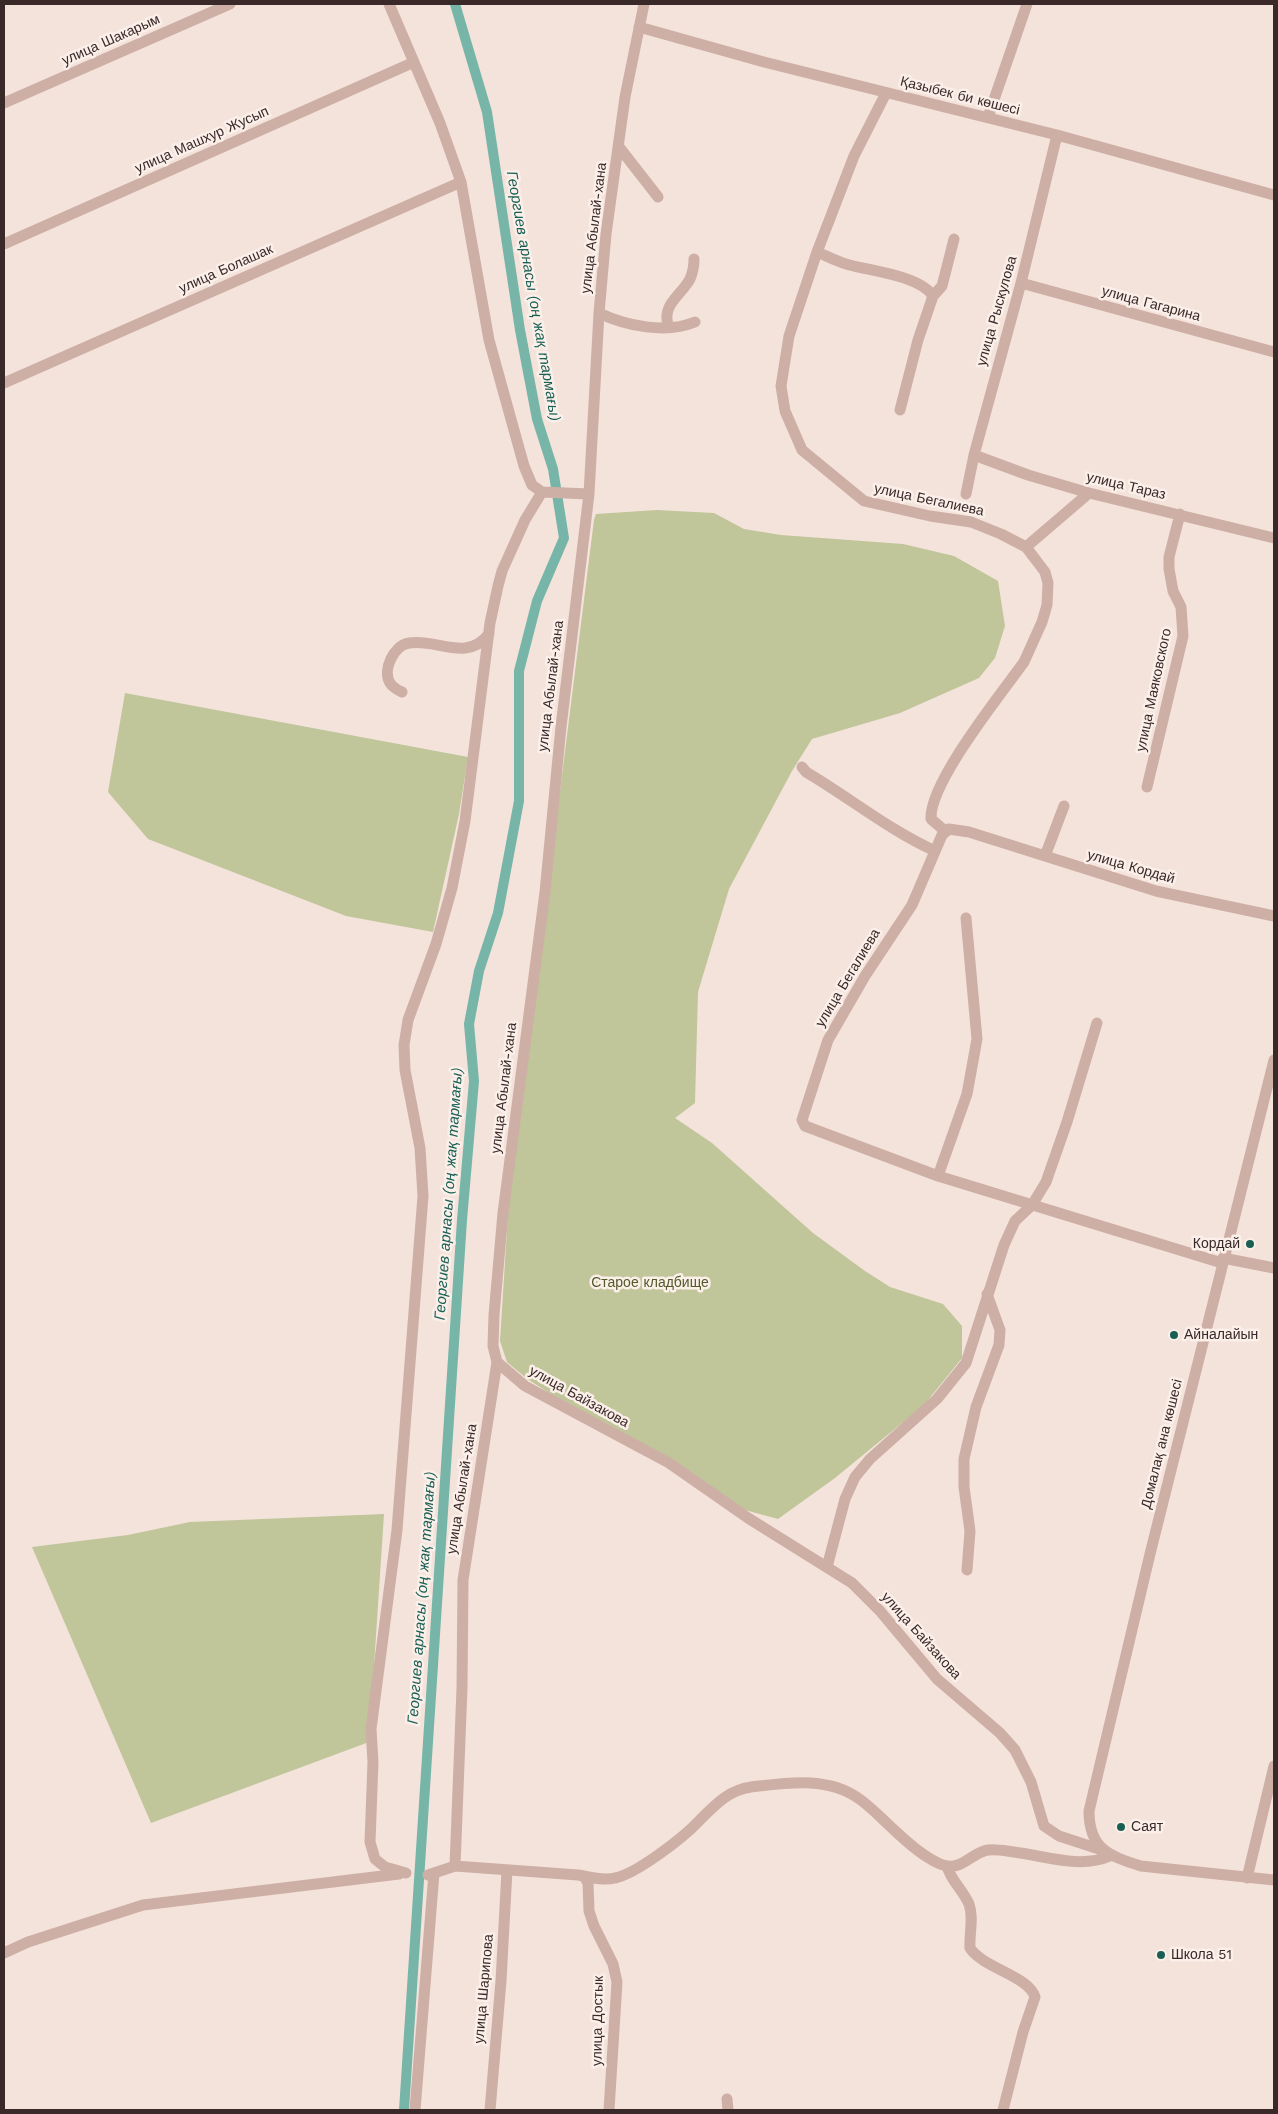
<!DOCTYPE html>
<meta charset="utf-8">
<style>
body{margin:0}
#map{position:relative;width:1278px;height:2114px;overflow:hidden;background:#f4e3db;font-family:"Work Sans",sans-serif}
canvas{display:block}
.frame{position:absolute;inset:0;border:5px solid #392928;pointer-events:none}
</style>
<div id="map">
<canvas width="1278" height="2114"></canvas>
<div class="frame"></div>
</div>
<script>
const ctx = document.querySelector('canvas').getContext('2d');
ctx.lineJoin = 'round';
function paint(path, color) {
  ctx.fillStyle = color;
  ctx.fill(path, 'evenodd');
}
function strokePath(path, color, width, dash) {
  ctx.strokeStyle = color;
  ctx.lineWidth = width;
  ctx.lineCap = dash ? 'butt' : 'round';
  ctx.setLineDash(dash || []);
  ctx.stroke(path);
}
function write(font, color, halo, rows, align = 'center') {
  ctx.font = font + ' "Work Sans",sans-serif';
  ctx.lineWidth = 5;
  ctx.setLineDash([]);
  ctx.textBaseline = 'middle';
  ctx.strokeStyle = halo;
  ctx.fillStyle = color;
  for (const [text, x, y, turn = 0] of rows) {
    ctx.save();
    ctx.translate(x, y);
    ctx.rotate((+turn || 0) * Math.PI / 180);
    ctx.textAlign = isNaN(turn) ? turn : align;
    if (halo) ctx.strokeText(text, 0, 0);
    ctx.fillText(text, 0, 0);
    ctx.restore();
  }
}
paint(new Path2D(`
 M657,510L714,513L744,529L781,535L903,544L954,556L998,581L1005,626L995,658L979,678L900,713L812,739L792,771L729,889L698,992L695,1103L675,1118L712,1143L813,1233L865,1271L890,1287L943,1304L962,1326V1358L924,1405L835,1478L778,1519L745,1510L678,1463L560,1400L526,1378L507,1362L500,1341L509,1198L594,520L596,514Z
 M125,693L468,757L459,814L433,932L346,916L148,839L108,792Z
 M384,1514L369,1742L151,1823L32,1547L128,1535L190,1522Z`), '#c0c59a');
strokePath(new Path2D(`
 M404,2110L462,1220L474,1081L469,1024L479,971L498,913L519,801V671L537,601L564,538L553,469L537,419L520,330L487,112L455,4`), '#77b5a9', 10);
strokePath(new Path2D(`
 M389,4L440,123L461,182L489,340L524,466L532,485L542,492L589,494
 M639,27L764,62L1057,135L1274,195
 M886,93L854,156L817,252L789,336L781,386L785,411L802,450L864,501L930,516L971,522L1001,534L1026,547L1045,572L1048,583L1047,605L1042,622L1024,662C1001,694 929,783 931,819L945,831
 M4,103L230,4
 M988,117L1027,4
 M619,147L658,197
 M4,244L412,63
 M817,252C827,256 836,261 846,264C869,271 919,275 933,296L918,340L900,410
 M1021,283L1274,352
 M933,296L942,286L954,239
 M599,313C626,326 666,334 695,322
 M669,328C660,305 681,296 690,279C693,272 694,265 694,259
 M4,383L461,182
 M974,455L1028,475L1089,493L1274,538
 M966,494L974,455L1021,283L1057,135
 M1026,547L1089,493
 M402,692C398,690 393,688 390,683C382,670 394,645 409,643C437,638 466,663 489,634
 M802,767L806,772C850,798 889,830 935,851
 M1147,787L1183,636L1181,607L1173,591L1169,569V557L1180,514
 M1045,856L1064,806
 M1274,1060L1150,1554L1089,1811C1089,1849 1109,1856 1141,1866L1274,1880
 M938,1176L967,1094L977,1039L966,918
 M1223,1258L1274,1268
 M1222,1263L938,1176L805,1126L802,1120L828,1040L865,976L912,905L942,835L949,829L969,832L1156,891L1274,916
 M497,1362L525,1386L669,1463L748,1518L852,1583L880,1611L937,1679L1000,1733L1015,1750L1031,1782L1044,1826L1059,1836L1102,1850
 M827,1567L845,1499L855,1477L870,1459L937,1399L966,1363L1004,1245L1015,1221L1032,1205L1046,1182L1067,1122L1097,1023
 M967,1570L970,1531L964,1487V1459L976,1407L999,1345L1000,1330L987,1294
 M455,1866L462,1688L463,1580L497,1362L493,1346L494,1315L503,1213L545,892L561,727L589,494L599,313L606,234L625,97L644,4
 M947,1866C951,1881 963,1890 969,1904C974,1918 969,1934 970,1948C983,1968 1029,1976 1035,1997L1023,2032L1003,2110
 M406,1873L385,1867L375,1859L370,1842L373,1762L371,1729L397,1530L423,1196L420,1148L405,1070L404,1045L408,1020L436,944L452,888L465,821L490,623L498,586L502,571L525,520L542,492
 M428,1875L455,1866L578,1875C590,1877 602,1881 615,1878C636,1874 683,1838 699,1821C714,1806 728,1790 751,1787C786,1783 827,1776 858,1798C870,1806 881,1818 892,1828C906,1841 922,1856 940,1864C961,1873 970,1853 988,1850C996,1849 1006,1851 1014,1852C1046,1856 1080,1869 1110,1856
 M585,1878L588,1883L589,1911L594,1926L613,1964L617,1982L609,2110
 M1247,1878L1274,1766
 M4,1953L28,1942L143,1905L399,1874
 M727,2099L728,2110
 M415,2110L434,1873
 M490,2110L501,1981L507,1870`), '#ceafa6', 11);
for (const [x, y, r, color] of [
 [1250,1244,5,"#195f54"],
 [1174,1335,5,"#195f54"],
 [1121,1827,5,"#195f54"],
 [1161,1955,5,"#195f54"]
]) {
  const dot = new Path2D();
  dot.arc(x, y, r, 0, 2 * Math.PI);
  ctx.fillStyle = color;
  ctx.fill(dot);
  strokePath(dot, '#fbefe9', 2);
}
write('14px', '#392928', '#fbefe9', [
 ["улица Шакарым",111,40,-24],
 ["Қазыбек би көшесі",960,96,14],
 ["улица Машхур Жусып",202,140,-24],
 ["улица Абылай-хана",594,228,-83],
 ["улица Болашак",226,269,-24],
 ["улица Гагарина",1151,304,15],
 ["улица Рыскулова",997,311,-74],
 ["улица Тараз",1126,486,13],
 ["улица Бегалиева",929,500,12],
 ["улица Абылай-хана",551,686,-83],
 ["улица Маяковского",1154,690,-78],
 ["улица Кордай",1131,867,16],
 ["улица Бегалиева",848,978,-59],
 ["улица Абылай-хана",504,1088,-83],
 ["улица Байзакова",579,1397,29],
 ["Домалақ ана көшесі",1162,1444,-76],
 ["улица Абылай-хана",462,1489,-81],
 ["улица Байзакова",921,1636,48],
 ["улица Шарипова",484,1989,-85],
 ["улица Достык",598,2021,-89]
]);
write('14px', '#392928', '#fbefe9', [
 ["Кордай",1240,1244,"right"],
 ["Айналайын",1184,1335],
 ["Саят",1131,1827],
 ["Школа 51",1171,1955]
], 'left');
write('14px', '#535a29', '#fbefe9', [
 ["Старое кладбище",650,1283]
]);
write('italic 15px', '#195f54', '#fbefe9', [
 ["Георгиев арнасы (оң жақ тармағы)",533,296,80],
 ["Георгиев арнасы (оң жақ тармағы)",449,1194,-86],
 ["Георгиев арнасы (оң жақ тармағы)",422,1598,-86]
]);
</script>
